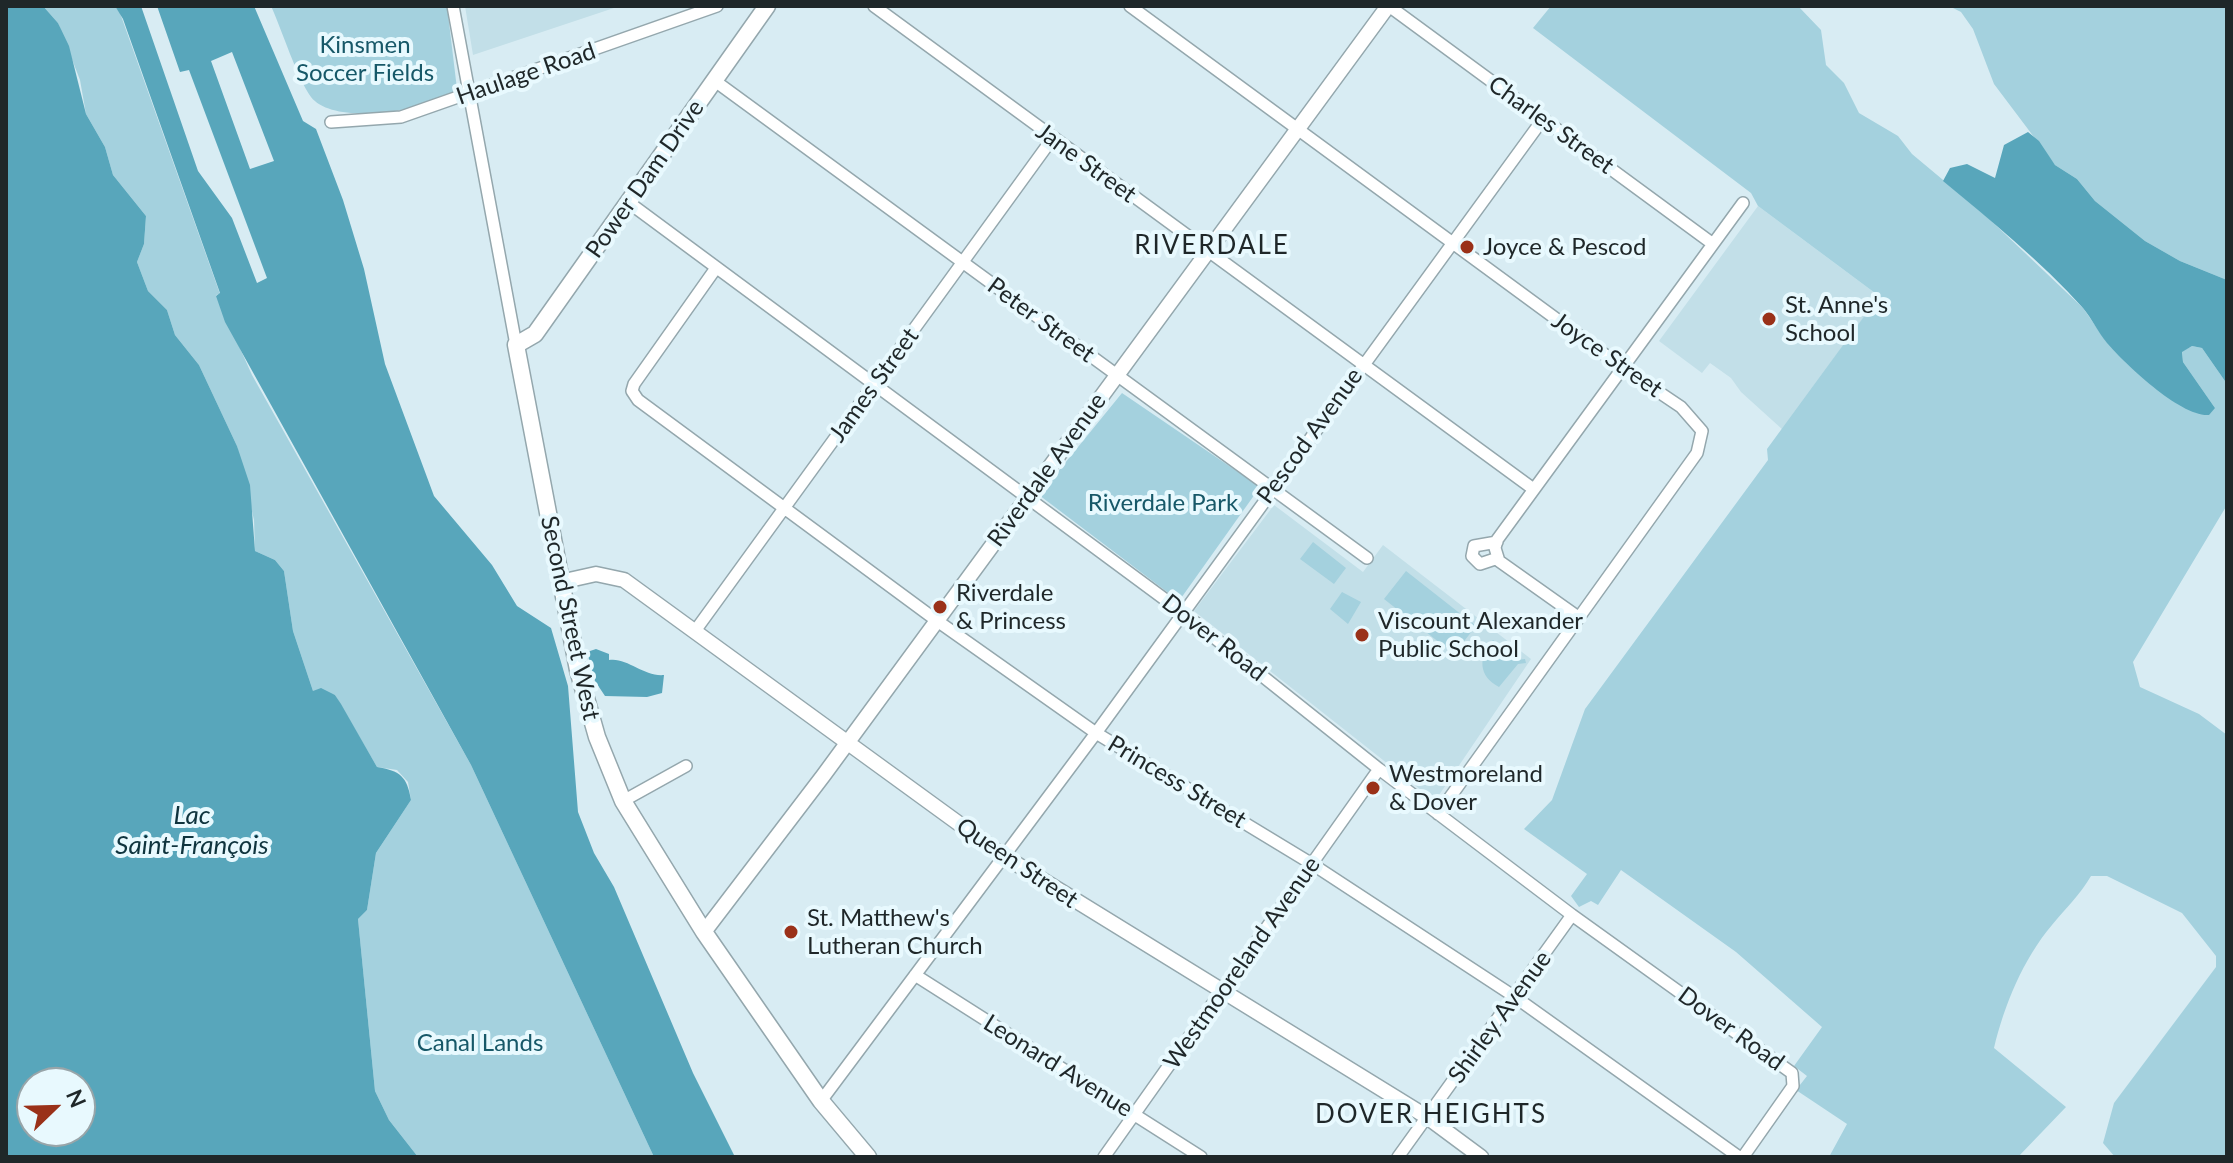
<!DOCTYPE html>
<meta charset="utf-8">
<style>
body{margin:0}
#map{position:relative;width:2233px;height:1163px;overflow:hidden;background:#d8ecf3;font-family:Lato,sans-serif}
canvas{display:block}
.frame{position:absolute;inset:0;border:8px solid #1f2729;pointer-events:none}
.north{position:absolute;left:16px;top:1067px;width:80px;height:80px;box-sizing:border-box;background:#e8f9fe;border:2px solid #98a5a9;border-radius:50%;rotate:67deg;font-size:22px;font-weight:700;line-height:32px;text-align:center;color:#1f2729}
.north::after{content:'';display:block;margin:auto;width:28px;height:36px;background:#9a3119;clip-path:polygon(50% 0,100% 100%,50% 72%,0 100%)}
</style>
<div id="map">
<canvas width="2233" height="1163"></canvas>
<div class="frame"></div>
<div class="north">N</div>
</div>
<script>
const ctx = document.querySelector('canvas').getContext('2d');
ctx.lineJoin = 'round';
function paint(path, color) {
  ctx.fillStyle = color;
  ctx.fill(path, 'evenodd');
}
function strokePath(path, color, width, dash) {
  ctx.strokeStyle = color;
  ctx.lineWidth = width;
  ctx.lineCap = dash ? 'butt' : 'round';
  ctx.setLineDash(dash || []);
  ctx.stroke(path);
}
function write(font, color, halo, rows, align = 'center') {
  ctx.font = font + ' Lato,sans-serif';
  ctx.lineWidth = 8;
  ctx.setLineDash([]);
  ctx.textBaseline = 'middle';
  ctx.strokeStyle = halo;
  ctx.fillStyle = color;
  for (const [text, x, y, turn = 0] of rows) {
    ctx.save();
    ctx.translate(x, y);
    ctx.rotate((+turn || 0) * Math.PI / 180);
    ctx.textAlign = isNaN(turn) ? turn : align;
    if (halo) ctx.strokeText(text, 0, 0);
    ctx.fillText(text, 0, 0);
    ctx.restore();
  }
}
paint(new Path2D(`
 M465,6H620L473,55Z
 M1758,206L1879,296L1783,430L1741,392L1731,378L1710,363L1702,373L1659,341Z
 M1274,505L1363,572L1383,545L1531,659L1435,801L1194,611Z`), '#c2dfe8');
paint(new Path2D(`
 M43,6H115L120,13L220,294L216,295L252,375L471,765L654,1157H418L389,1120L375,1091L358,919L367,910L376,853L411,800L408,782L397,770L377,767L335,695L313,691L293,631L284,571L275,560L255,551L254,520L237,446L199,365L175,335L167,310L148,291L137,262L144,244L146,216L113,175L105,147L86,114L80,80L58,23Z
 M271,6H447L457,89C431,111 334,127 311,97C297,78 282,30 271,6Z
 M1551,6H1798L1821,30L1826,65L1844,83L1859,113L1898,136L1912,154L1985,215L2083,308L2106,341L2215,408L2183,362L2182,351L2192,346L2202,348L2227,384V505L2133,662L2140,687L2199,714L2227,735V1157H2115L2103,1143L2114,1103L2216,967V956L2182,913L2107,876H2091C2080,895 2066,908 2052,925C2023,959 2004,1006 1994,1048L2066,1107L2018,1157H1829L1847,1124L1796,1090L1807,1076L1794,1066L1822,1027L1736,952L1621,870L1598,905L1591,901L1579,907L1571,896L1587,874L1524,829L1552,800L1585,709L1768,460L1767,449L1879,296L1758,206L1751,193L1533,28Z
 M1949,6H2227V280L2180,261L2145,241L2095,201L2077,179L2055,165L1994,84L1973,29L1961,12Z
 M1122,393L1260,487L1179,601L1039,495Z
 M1313,542L1346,568L1334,584L1300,559Z
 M1406,571L1476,626L1454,654L1384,599Z
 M1342,592L1361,602L1348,624L1330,609Z
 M1493,640L1517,660L1525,659L1526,663L1518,664L1499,687C1478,676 1478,657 1493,640Z`), '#a4d1de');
paint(new Path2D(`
 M6,6H43L58,23L69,46L86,114L105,147L113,175L146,216L144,244L137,262L148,291L167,310L175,335L199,365L237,446L250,485L255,551L275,560L284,571L293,631L313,691L321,688L335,695L341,704L377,767C400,771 407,776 411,800L376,853L367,910L358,919L375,1091L389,1120L418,1157H6ZM32,1083H80V1131H32Z
 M115,6H141L198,171L232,218L257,283L267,278L189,70L180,72L157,6H254L303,121L316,129L343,200L364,269L385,364L434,496L492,565L517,606L551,628L568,686L578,812L594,853L614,887L693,1073L735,1157H654L471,765L225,322L216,296L220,293L123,19ZM232,52L274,161L250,169L211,61Z
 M2028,132L2039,141L2055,165L2077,179L2095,201L2145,241L2180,261L2227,280V384L2202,348L2192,346L2182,352L2183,362L2215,408L2209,415C2181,417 2126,365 2107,343C2098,332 2092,319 2083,308C2042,262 1990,220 1943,181L1950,168L1967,164L1995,178L2004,145Z
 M596,649L609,654V660C627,657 644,677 664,675L662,693L647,697L605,696L595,681L587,652Z`), '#58a6bb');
const minor = new Path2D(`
 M453,6L516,345
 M874,6L1532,488
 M1130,6L1623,368L1681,407L1702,431L1697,453L1438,814
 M1389,6L1713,244
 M715,81L1367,558
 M331,122L401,117L717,6
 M628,202L1182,612L1379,769L1572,915L1792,1073L1793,1086L1743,1157
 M716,268L634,384L632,391L638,400L936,620L1096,733L1312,864L1515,997L1739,1157
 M1497,542L1474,546L1472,556L1480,564L1498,558
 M1578,617L1499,561L1495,548L1497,540L1743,203
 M695,631L1052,139
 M623,801L686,766
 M915,975L1201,1157
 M821,1101L1096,733L1543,119
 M1104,1157L1379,769
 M1398,1157L1572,915`);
const tertiary = new Path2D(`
 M560,582L596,574L624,580L1002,855L1427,1117L1481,1157
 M704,932L823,776L1388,6`);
const secondary = new Path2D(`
 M767,6L535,334L516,345L578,670L597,737L623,801L704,932L821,1101L868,1157`);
strokePath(minor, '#94a7ad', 14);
strokePath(tertiary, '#94a7ad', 17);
strokePath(secondary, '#94a7ad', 19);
strokePath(minor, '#fff', 11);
strokePath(tertiary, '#fff', 14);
strokePath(secondary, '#fff', 16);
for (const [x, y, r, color] of [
 [1467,247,8,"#9a3119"],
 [1769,319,8,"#9a3119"],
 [940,607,8,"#9a3119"],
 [1362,635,8,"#9a3119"],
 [1373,788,8,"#9a3119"],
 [791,932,8,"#9a3119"]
]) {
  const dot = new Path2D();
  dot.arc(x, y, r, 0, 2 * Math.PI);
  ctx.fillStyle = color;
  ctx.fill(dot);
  strokePath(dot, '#e8f9fe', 3);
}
write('24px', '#175868', '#e8f9fe', [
 ["Kinsmen",365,45],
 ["Soccer Fields",365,73],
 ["Riverdale Park",1163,503],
 ["Canal Lands",480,1043]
]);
write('24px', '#1f2729', '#e8f9fe', [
 ["Haulage Road",526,74,-19],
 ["Charles Street",1551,125,36],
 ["Jane Street",1086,163,36],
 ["Power Dam Drive",645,179,-55],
 ["Peter Street",1041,320,36],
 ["Joyce Street",1607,355,35],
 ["James Street",874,385,-54],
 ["Pescod Avenue",1310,436,-54],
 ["Riverdale Avenue",1047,470,-54],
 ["Second Street West",570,618,78],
 ["Dover Road",1214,638,38],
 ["Princess Street",1177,782,31],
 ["Queen Street",1017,863,34],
 ["Westmooreland Avenue",1242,963,-55],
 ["Shirley Avenue",1500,1017,-54],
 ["Dover Road",1731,1029,36],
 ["Leonard Avenue",1058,1066,32]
]);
write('24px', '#1f2729', '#e8f9fe', [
 ["Joyce & Pescod",1483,247],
 ["St. Anne's",1785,305],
 ["School",1785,333],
 ["Riverdale",956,593],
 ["& Princess",956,621],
 ["Viscount Alexander",1378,621],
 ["Public School",1378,649],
 ["Westmoreland",1389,774],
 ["& Dover",1389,802],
 ["St. Matthew's",807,918],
 ["Lutheran Church",807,946]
], 'left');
ctx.letterSpacing = '2px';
write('26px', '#1f2729', '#e8f9fe', [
 ["RIVERDALE",1212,246],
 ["DOVER HEIGHTS",1431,1115]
]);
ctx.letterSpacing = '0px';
write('italic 26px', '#0f343e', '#e8f9fe', [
 ["Lac",192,816],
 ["Saint-François",192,846]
]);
</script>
